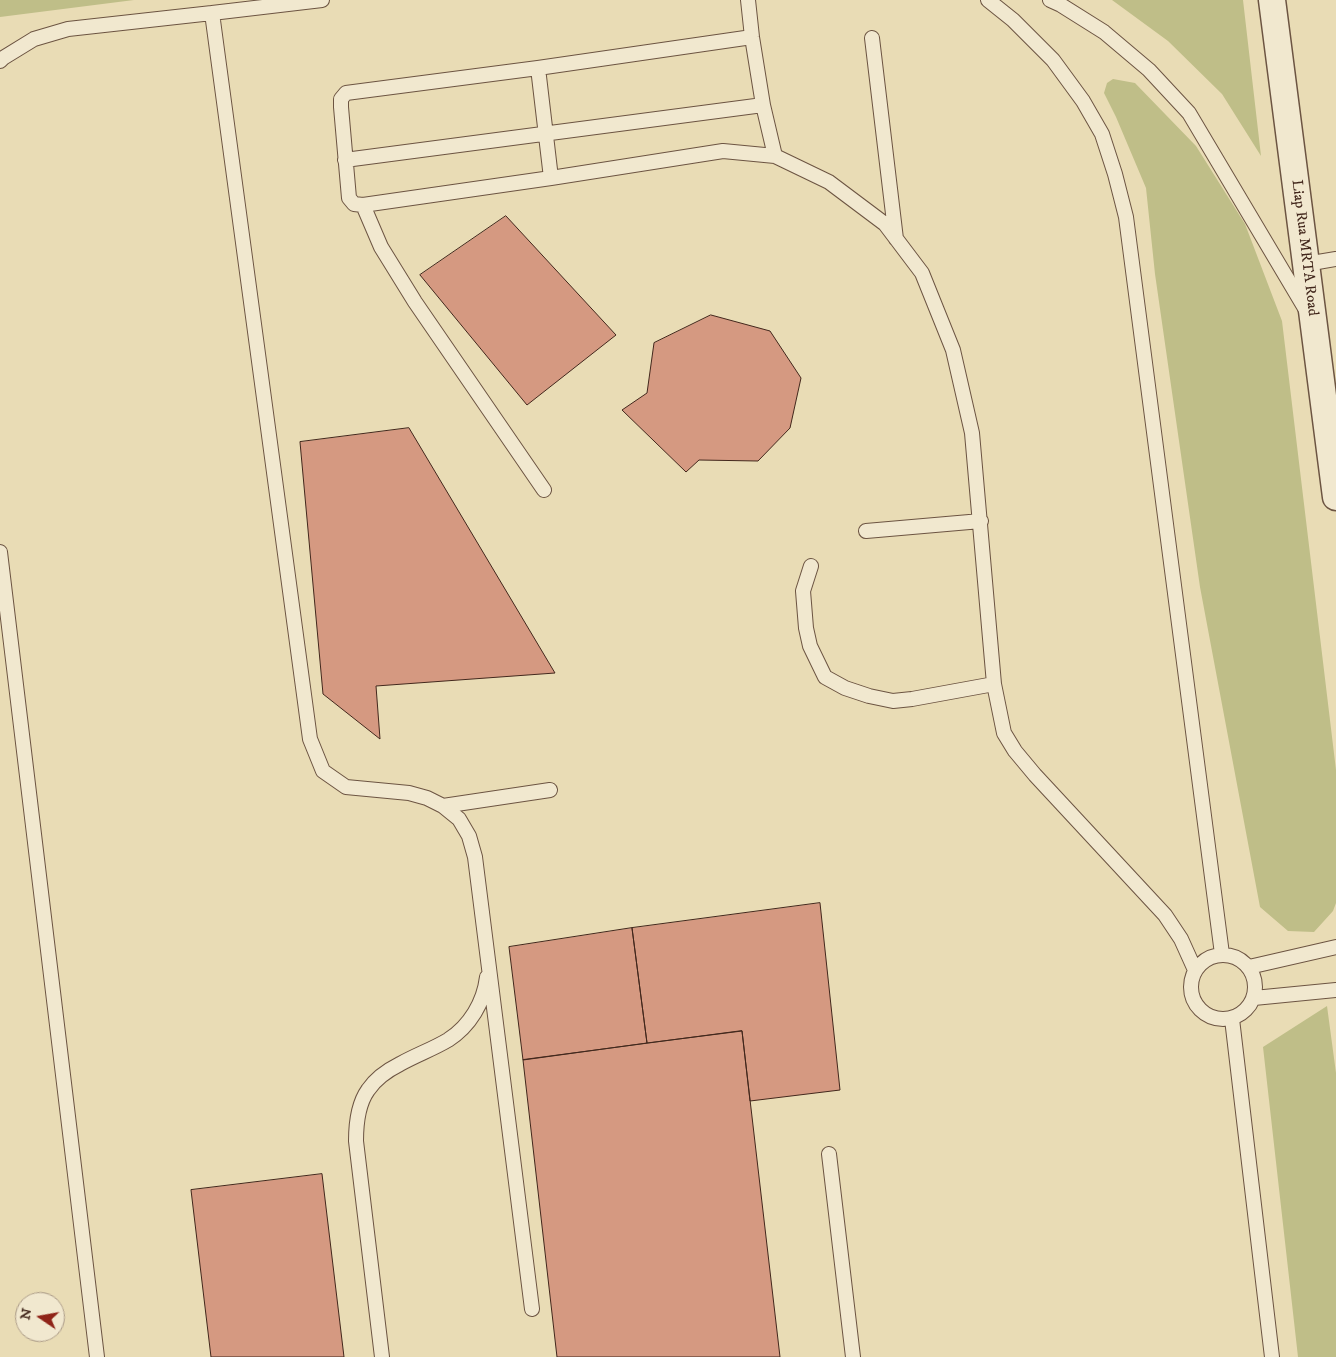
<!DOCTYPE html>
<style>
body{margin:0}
#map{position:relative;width:1336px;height:1357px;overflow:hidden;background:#e9dcb5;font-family:"IM FELL DW Pica",serif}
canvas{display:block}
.north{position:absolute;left:15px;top:1292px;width:50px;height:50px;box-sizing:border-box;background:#f1e8cf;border:1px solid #ab9b87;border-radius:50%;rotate:282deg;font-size:14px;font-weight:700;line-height:20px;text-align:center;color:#42271c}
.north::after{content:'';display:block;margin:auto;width:18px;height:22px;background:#8f2418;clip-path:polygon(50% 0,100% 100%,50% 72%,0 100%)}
</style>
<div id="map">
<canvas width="1336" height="1357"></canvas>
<div class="north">N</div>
</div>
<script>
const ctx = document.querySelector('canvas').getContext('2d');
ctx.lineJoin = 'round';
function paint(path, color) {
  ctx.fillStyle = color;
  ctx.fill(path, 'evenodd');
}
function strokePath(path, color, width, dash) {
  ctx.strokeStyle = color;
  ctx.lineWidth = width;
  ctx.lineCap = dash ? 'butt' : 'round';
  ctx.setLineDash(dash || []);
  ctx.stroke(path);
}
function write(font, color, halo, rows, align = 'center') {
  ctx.font = font + ' "IM FELL DW Pica",serif';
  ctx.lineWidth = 4.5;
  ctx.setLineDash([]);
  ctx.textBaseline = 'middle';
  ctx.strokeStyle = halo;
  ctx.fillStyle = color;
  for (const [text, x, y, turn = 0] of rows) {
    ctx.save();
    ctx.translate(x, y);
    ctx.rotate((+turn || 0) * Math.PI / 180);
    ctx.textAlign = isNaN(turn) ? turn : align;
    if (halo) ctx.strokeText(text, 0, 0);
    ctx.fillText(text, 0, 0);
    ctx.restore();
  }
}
paint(new Path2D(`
 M0,0H134L0,17Z
 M1112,0H1243L1261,156L1222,94L1168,41Z
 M1113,79L1135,83L1196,146L1245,224L1282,321L1336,770V903L1333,911L1314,932L1288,931L1260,907L1200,587L1155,274L1146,188L1116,117L1104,93L1107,83Z
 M1327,1006L1336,1073V1357H1298L1263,1047Z`), '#bfbe88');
const building = new Path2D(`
 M506,216L616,335L527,405L420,275Z
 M711,315L770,331L801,378L790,428L758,461L699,460L686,472L622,410L647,393L654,343Z
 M409,428L555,673L376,686L380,739L323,694L300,442Z
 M820,903L840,1090L750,1101L742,1031L647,1043L632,928Z
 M632,928L647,1043L523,1060L509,947Z
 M742,1031L780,1357H557L523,1060Z
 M322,1174L344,1357H211L191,1190Z`);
paint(building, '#d59981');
strokePath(building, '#42271c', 1);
const lane = new Path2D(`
 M748,0L752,37L763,105L775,156
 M988,0L1013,20L1053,60L1083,101L1102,134L1115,174L1126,217L1222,954
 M1050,0L1061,5L1104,32L1149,70L1189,113L1306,310
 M212,13L310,739L323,771L346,787L409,793L427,798L443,806L550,790
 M752,37L538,68L346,93L341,99V107L349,198L354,204L363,205L551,178L723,151L775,156L829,182L885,224L922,273L953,350L972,433L994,684L1004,733L1015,751L1035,775L1165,915L1181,939L1195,970
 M872,38L896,239
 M0,61L3,58L34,39L68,29L212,13L322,0
 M538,68L551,178
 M345,160L763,105
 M363,205L381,247L415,302L544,490
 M1306,264L1336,259
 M866,531L981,521
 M0,552L97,1357
 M811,566L803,591L806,628L810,646L825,677L845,688L869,696L893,701L912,699L994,684
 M443,806L459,819L469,836L475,857L532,1309
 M1191 987a32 32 0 1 1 64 0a32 32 0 1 1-64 0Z
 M1249,967L1336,947
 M1254,998L1336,990
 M1232,1019L1272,1357
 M829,1154L853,1357
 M382,1357L356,1141C356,1124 358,1104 368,1090C376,1078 388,1070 400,1064C416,1055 433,1049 448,1040C470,1026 484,1002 487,977`);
const street = new Path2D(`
 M1272,0L1336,497`);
strokePath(lane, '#6c5442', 16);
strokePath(street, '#6c5442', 29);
strokePath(lane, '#f1e8cf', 14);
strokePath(street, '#f1e8cf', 26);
write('15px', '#42271c', '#f1e8cf', [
 ["Liap Rua MRTA Road",1304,248,83]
]);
</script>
